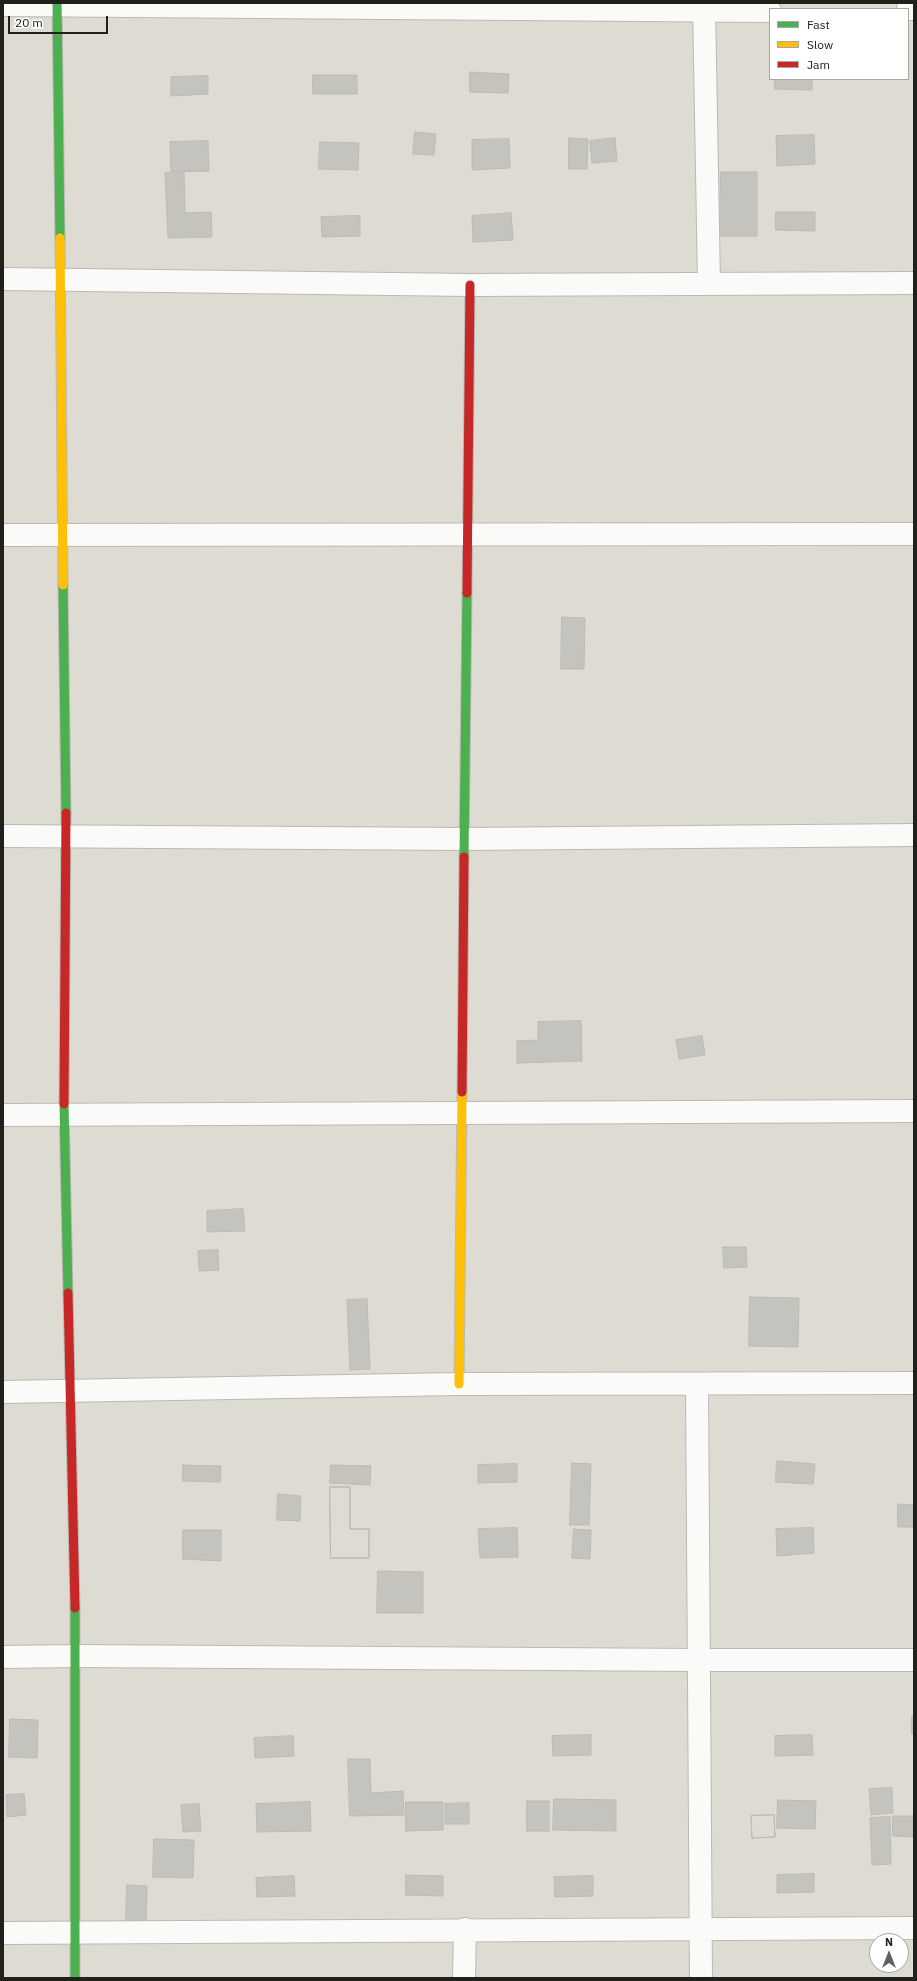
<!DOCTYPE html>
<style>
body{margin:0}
#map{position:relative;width:917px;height:1981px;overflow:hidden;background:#dedbd3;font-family:"IBM Plex Sans",sans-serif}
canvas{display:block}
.frame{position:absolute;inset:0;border:4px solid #21201a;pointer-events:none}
.legend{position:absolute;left:769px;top:8px;width:140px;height:72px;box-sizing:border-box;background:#fff;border:1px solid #a6a6a3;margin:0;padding:5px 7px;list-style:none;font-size:12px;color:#21201a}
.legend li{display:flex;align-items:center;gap:8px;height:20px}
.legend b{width:20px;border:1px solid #a6a6a3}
.north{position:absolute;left:869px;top:1933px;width:40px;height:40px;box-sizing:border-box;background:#fff;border:1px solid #a6a6a3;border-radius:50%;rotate:0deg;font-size:11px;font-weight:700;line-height:16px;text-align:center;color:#21201a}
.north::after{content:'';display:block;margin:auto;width:14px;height:18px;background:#63615b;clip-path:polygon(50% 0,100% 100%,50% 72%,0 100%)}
.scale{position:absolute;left:8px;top:16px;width:100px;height:18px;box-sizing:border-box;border:2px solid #21201a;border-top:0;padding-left:5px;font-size:12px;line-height:14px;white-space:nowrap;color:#21201a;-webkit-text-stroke:3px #fff;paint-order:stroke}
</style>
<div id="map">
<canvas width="917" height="1981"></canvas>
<div class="frame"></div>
<ul class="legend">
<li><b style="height:5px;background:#4caf50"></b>Fast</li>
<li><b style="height:5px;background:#ffc107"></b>Slow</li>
<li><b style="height:5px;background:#c62828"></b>Jam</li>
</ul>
<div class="north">N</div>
<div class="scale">20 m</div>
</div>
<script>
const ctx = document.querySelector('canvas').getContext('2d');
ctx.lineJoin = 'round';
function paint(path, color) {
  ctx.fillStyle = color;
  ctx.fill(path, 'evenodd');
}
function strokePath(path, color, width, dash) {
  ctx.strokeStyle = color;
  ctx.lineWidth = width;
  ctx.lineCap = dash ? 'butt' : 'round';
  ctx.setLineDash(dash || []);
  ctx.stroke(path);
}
const building = new Path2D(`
 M470,72L509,74L508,93L470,92Z
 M313,75H357V94H313Z
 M208,76V94L171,96V77Z
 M775,79H812V90L775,89Z
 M415,132L436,134L434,155L413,154Z
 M814,135L815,164L777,166L776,136Z
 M569,138L588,139L587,169H569Z
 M615,138L617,161L592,163L590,141Z
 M509,139L510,168L472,170V140Z
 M208,141L209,171L171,172L170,142Z
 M320,142L359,143L358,170L319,169Z
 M184,172L185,213L211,212L212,237L168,238L165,173Z
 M721,172H757V236H720Z
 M776,212H815V231L776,230Z
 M511,213L513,240L473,242L472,216Z
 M360,216V236L322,237L321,217Z
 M562,617L585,618L584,669H561Z
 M581,1021L582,1061L517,1063V1041L538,1040V1022Z
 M702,1036L705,1055L679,1059L676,1040Z
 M243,1209L245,1231L207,1232V1211Z
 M723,1247H746L747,1267L724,1268Z
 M218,1250L219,1270L199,1271L198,1251Z
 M750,1297L799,1298L798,1347L749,1346Z
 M367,1299L370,1369L350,1370L347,1300Z
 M777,1461L815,1464L813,1484L776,1482Z
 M572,1463L591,1464L589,1525H570Z
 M517,1464V1482L478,1483V1465Z
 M183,1465L221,1466L220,1482L183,1481Z
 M331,1465L371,1466L370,1485L330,1483Z
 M330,1487H350V1529H369V1558H331Z
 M330,1487H350V1529H369V1558H331Z
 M278,1494L301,1496L300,1521L277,1520Z
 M898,1504L914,1505V1527H898Z
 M517,1528L518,1557L480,1558L478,1529Z
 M813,1528L814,1553L777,1556L776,1529Z
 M574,1529L591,1530L590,1559L572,1558Z
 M183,1530H221V1561L183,1559Z
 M378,1571L423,1572V1613H377Z
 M912,1716H914V1734H912Z
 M10,1719L38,1720L37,1758L9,1757Z
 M591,1735V1755L553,1756L552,1736Z
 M812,1735L813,1755L775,1756V1736Z
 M293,1736L294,1756L255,1758L254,1738Z
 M348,1759H370L371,1793L403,1791L404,1815L350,1816Z
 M892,1788L893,1813L871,1815L869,1789Z
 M24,1794L26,1815L7,1817L6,1795Z
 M554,1799L616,1800V1831L553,1830Z
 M778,1800L816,1801L815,1829L777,1828Z
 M527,1801H549V1831H527Z
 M310,1802L311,1831L257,1832L256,1804Z
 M406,1802H443V1830L406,1831Z
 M469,1803V1824H445V1804Z
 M199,1804L201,1831L183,1832L181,1805Z
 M774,1815L775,1837L752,1838L751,1816Z
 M774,1815L775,1837L752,1838L751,1816Z
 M893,1816H914V1837L893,1836Z
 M890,1817L891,1864L872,1865L870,1818Z
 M154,1839L194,1840L193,1878L153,1877Z
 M814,1874V1892L777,1893V1875Z
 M406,1875L443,1876V1896L406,1895Z
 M294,1876L295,1896L257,1897L256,1878Z
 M593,1876V1896L555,1897L554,1877Z
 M127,1885L147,1886L146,1922L126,1921Z`);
paint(building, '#c5c3bd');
strokePath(building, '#bcbab4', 1);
const street = new Path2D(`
 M704,3L709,284
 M3,5L770,11
 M908,9H914
 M3,279L470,285L914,283
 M3,535L914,534
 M3,836L465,839L914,835
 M3,1115L914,1111
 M697,1384L701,1978
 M3,1392L459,1384L914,1383
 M3,1657L76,1656L699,1660H914
 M3,1933L914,1928
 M464,1978L465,1929`);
const fast = new Path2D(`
 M57,3L60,238
 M63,585L66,813
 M464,857L467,593
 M64,1104L68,1293
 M75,1608V1978`);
const slow = new Path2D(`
 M60,238L63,585
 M459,1384L462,1092`);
const jam = new Path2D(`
 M467,593L470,285
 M462,1092L464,857
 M64,1104L66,813
 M68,1293L75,1608`);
strokePath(street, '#bbb9b3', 24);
strokePath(fast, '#bbb9b3', 11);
strokePath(slow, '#bbb9b3', 11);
strokePath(jam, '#bbb9b3', 11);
strokePath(street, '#fafaf8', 22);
strokePath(fast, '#4caf50', 9);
strokePath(slow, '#ffc107', 9);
strokePath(jam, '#c62828', 9);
</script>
